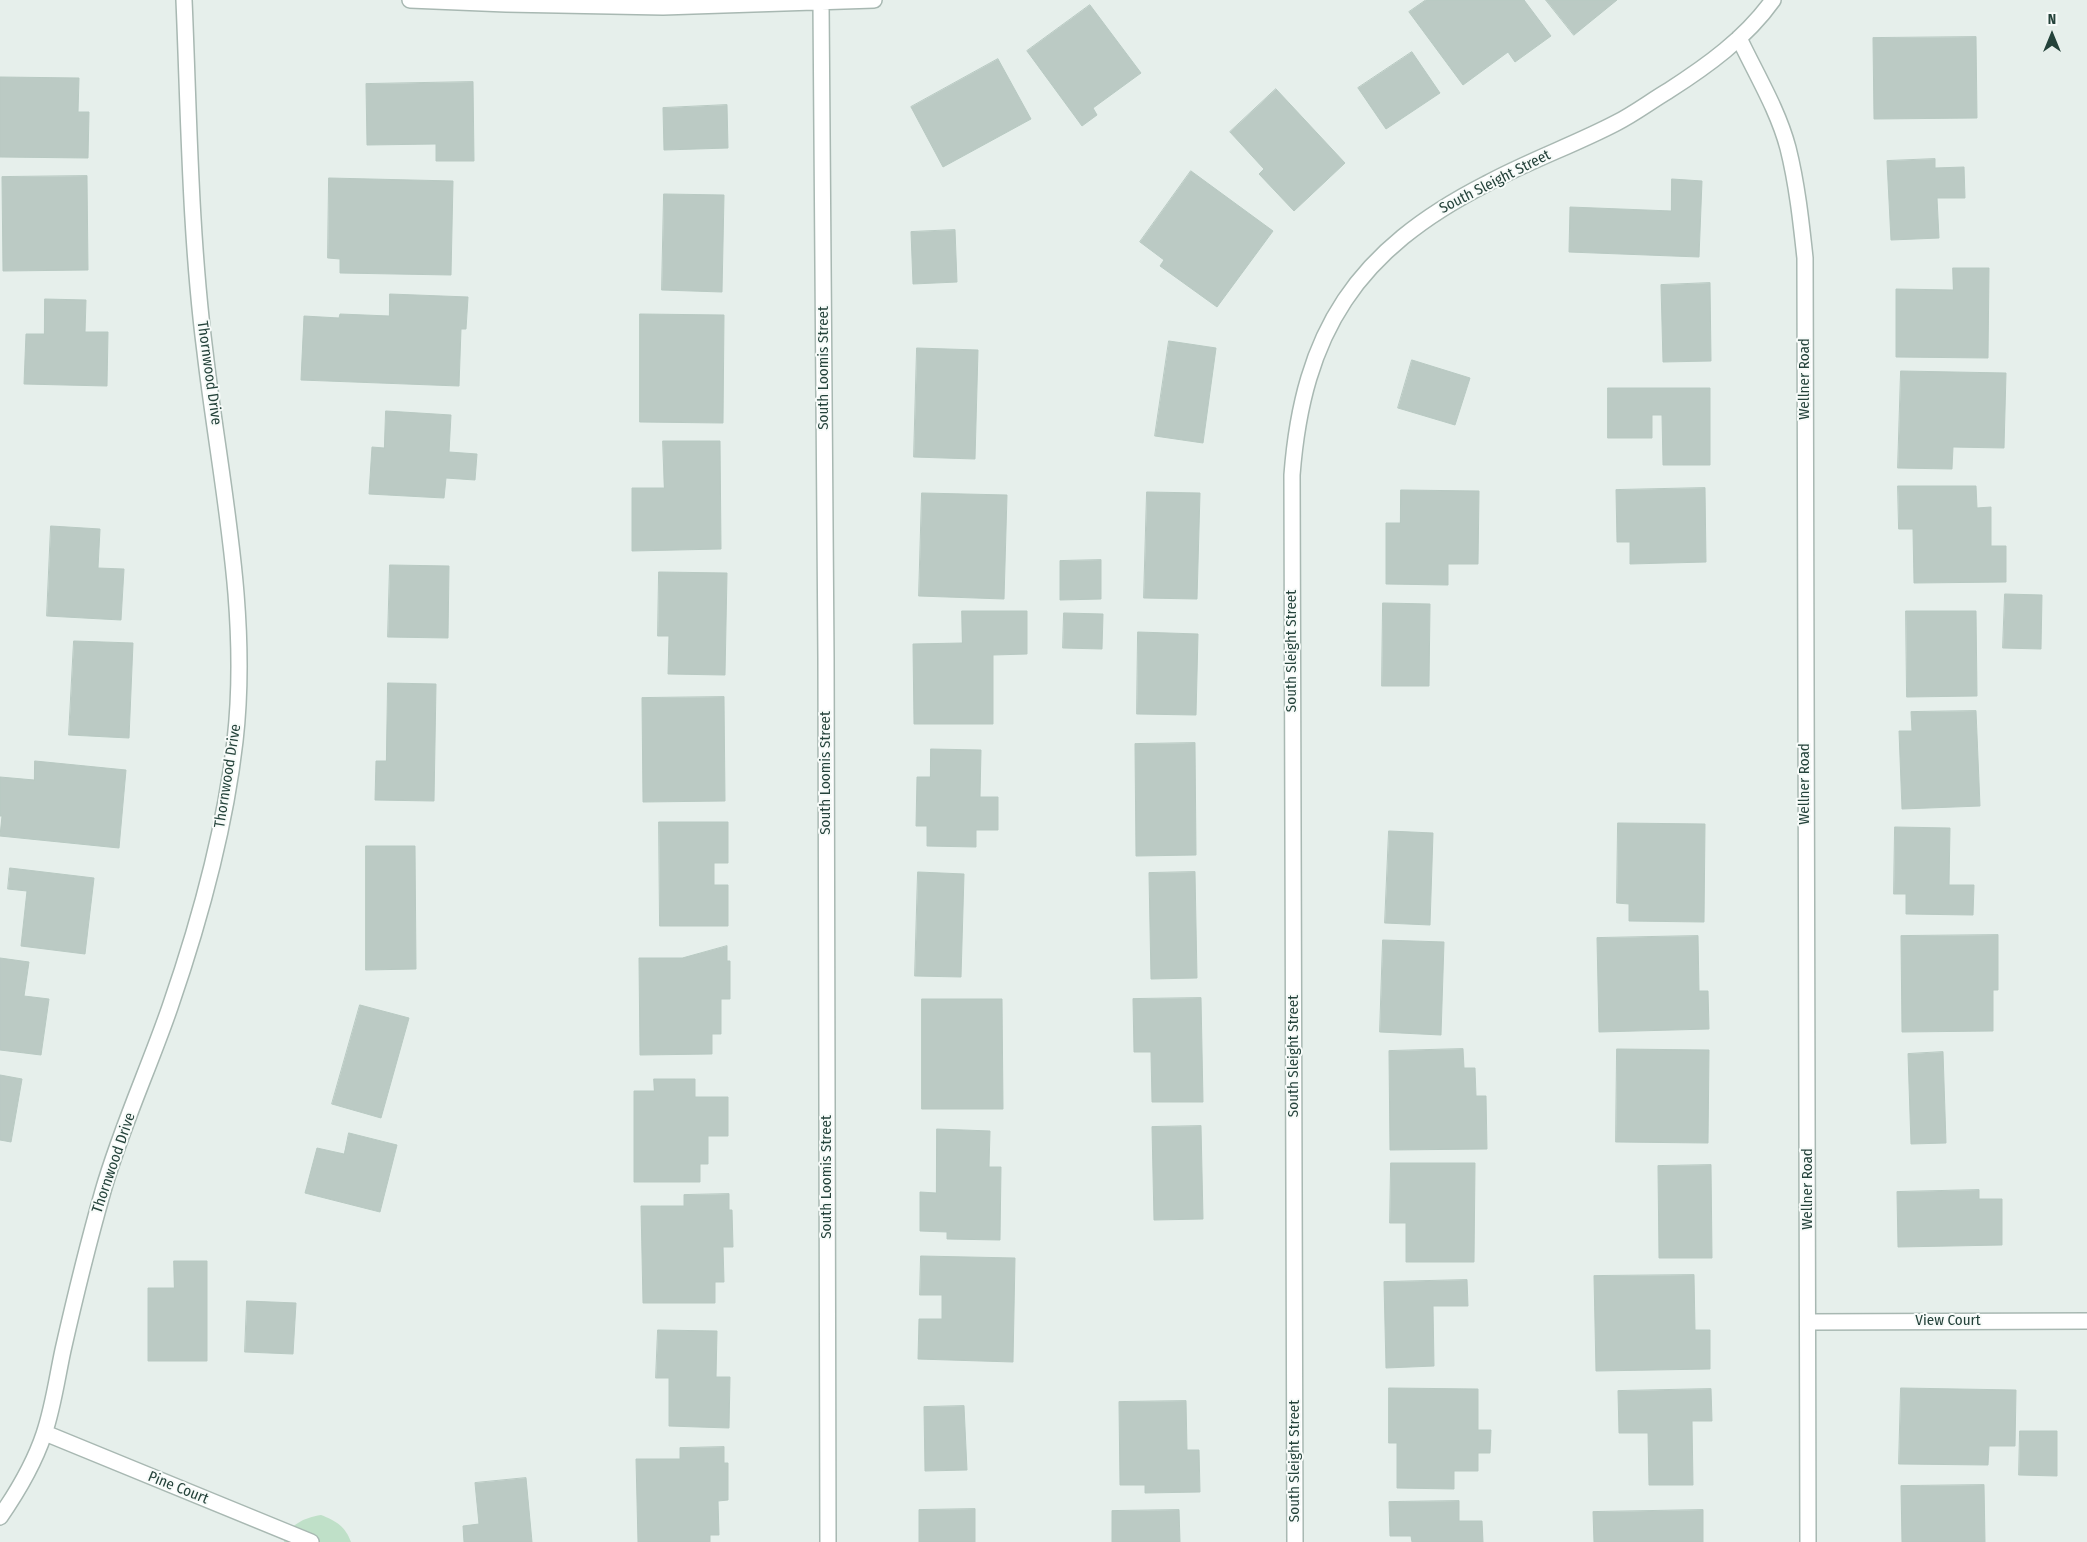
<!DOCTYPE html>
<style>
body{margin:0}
#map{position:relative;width:2087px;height:1542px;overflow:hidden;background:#e6efeb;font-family:"Fira Sans Condensed",sans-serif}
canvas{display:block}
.north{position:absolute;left:2027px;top:10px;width:50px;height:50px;-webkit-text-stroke:4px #f7fbf9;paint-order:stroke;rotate:0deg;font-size:14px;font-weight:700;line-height:20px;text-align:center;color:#24423a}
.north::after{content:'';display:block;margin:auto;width:18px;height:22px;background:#24423a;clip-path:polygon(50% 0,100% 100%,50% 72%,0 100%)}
</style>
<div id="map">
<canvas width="2087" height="1542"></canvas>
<div class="north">N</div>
</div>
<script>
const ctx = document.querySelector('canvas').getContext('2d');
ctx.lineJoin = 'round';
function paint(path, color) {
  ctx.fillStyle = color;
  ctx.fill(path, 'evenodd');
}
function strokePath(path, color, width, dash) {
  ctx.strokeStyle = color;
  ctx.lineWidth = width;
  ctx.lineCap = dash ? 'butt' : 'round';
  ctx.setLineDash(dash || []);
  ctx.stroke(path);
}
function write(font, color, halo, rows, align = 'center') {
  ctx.font = font + ' "Fira Sans Condensed",sans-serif';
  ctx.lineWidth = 4;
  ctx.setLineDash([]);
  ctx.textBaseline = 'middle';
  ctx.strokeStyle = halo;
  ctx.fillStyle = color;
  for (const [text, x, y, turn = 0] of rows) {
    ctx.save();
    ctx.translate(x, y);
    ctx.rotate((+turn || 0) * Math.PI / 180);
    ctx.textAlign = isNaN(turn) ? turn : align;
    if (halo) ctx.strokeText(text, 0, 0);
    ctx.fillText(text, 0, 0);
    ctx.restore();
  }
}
paint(new Path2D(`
 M321,1515C336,1521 345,1526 351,1542H284C289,1524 304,1518 321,1515Z`), '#bfe0c8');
const building = new Path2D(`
 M1426,0H1524L1551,36L1515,62L1508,52L1463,85L1409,12Z
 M1546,0H1617L1574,35Z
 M1090,5L1141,73L1093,108L1097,115L1082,126L1027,51Z
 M1976,37L1977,118L1874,119L1873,38Z
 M1412,52L1440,93L1386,129L1358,88Z
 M998,59L1031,119L943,167L911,107Z
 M0,77L79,78L78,112H89L88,158L0,157Z
 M473,82L474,161H436V144L367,145L366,84Z
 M1276,89L1345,163L1294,211L1259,174L1264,169L1230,132Z
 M727,105L728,148L664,150L663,108Z
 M1935,159V168L1964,167L1965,198H1937L1939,238L1891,240L1887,161Z
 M1191,171L1273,231L1217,307L1160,266L1164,260L1140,242Z
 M87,176L88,270L3,271L2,177Z
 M329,178L453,181L451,275L340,273V259L328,258Z
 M1672,179L1702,181L1699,257L1569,252L1570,207L1671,211Z
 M664,194L724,195L722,292L662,290Z
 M955,230L957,282L913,284L911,232Z
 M1953,268H1989L1988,358L1896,357V289L1953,290Z
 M1710,283L1711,361L1663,362L1661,285Z
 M390,294L468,297L466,329H461L459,386L301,380L304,316L339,318L340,314L389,316Z
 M45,299L86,300L85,332H108L107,386L24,384L26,334H44Z
 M640,314L724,315L723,423L640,422Z
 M1169,341L1216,348L1203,443L1155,436Z
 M917,348L978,350L975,459L914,457Z
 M1412,360L1470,378L1455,425L1398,408Z
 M1901,371L2006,373L2004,448L1953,447L1952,469L1898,468Z
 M1608,388H1710V465H1663L1662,415H1652V438H1608Z
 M386,411L451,415L449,452L477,454L475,480L446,478L444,498L369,494L372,447L384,448Z
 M663,441H720L721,549L632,551V488H664Z
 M1898,486H1976L1977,508L1991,507V546H2006V582L1914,583L1913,529H1899Z
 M1705,488L1706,562L1630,564V542H1617L1616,490Z
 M1401,490L1479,491L1478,564H1448V585L1386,584V523H1400Z
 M1147,492L1200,493L1197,599L1144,598Z
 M922,493L1007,495L1004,599L919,596Z
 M51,526L100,529L98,568L124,569L121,620L47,616Z
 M1101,560V599L1060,600V561Z
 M390,565L449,566L448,638L388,637Z
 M659,572L727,573L725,675L668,674L669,636H658Z
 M2005,594L2042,595L2041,649L2003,648Z
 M1383,603L1430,604L1429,686H1382Z
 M962,611H1027V654L993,655V724H914L913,644L962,643Z
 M1906,611H1976L1977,696L1907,697Z
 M1064,613L1103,614L1102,649L1063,648Z
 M1138,632L1198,634L1196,715L1137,714Z
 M74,641L133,643L129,738L69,735Z
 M388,683L436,684L434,801L375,800L376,761H386Z
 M724,697L725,801L643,802L642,698Z
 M1976,711L1980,806L1902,809L1899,731H1912L1911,712Z
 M1195,743L1196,855L1136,856L1135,744Z
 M931,749L981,750L980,797H998V830H976V847L927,846V826H916L917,777H930Z
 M35,761L126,770L119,848L0,836L2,816H0V777L34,780Z
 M659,822H728V863H714V885H728V926H660Z
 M1618,823L1705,824L1704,922L1629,921V904L1617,903Z
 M1895,827L1950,828L1949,885H1974L1973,915L1906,914V894H1894Z
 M1389,831L1433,833L1430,925L1385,923Z
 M366,846H415L416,969L366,970Z
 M10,868L94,878L85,954L21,946L27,891L8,889Z
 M918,872L964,874L961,977L915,976Z
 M1195,872L1197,978L1151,979L1149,873Z
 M1998,935V990H1993V1031L1902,1032L1901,936Z
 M1698,936L1699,991H1708L1709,1029L1599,1032L1597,938Z
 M1383,940L1444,942L1441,1035L1380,1032Z
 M727,946V961H730V999H721V1034H712V1054L640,1055L639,958H682Z
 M0,958L29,962L24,996L49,999L41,1055L0,1050Z
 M1201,998L1203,1102H1152L1151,1052H1134L1133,999Z
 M922,999H1002L1003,1109H922Z
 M360,1005L409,1018L381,1118L332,1104Z
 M1463,1049L1464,1068H1475L1476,1096H1486L1487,1149L1390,1150L1389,1051Z
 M1617,1049L1709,1050L1708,1143L1616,1142Z
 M1943,1052L1946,1143L1911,1144L1908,1054Z
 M0,1075L22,1079L11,1142L0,1140Z
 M654,1079H695V1097H728V1136H708V1164H700V1182H634V1091H654Z
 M1201,1126L1203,1219L1154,1220L1152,1127Z
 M937,1129L990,1131L989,1167H1001L1000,1240L947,1239V1232L920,1231V1192L936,1193Z
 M349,1133L397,1145L380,1212L305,1193L317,1148L344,1154Z
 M1391,1163H1475L1474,1262H1406V1223H1390Z
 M1711,1165L1712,1258H1659L1658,1166Z
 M1979,1190V1199H2002V1245L1898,1247L1897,1192Z
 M729,1194V1210H732L733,1247H723L724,1282H715V1303H643L641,1206H684V1195Z
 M921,1256L1015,1258L1013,1362L918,1359L919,1319H942V1295H920Z
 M174,1261H207V1361H148V1288H174Z
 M1694,1275L1695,1330H1710V1369L1596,1371L1594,1276Z
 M1467,1280L1468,1306H1433L1434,1366L1386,1368L1384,1282Z
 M247,1301L296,1303L293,1354L245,1352Z
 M658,1330L717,1331L716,1377H730L729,1428L669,1426V1378H656Z
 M1389,1388L1478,1389V1430H1491L1490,1453H1478V1471H1454V1489L1397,1488V1443H1389Z
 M1901,1388L2016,1390L2015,1446H1989L1988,1465L1899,1464Z
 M1711,1389L1712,1421H1692L1693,1485H1649L1648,1433H1619L1618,1391Z
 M1186,1401L1187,1450H1199L1200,1492L1145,1493V1485H1120L1119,1402Z
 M964,1406L967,1470L925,1471L924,1407Z
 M2020,1431H2057V1476L2019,1475Z
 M724,1447V1463H728V1500L718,1501L719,1535H710V1542H638L636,1459H680V1448Z
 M526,1478L532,1542H464L463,1526L479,1524L475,1483Z
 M1984,1485L1985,1542H1902L1901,1486Z
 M1459,1501V1521H1482L1483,1542H1412L1411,1536H1390L1389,1502Z
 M975,1509V1542H919V1510Z
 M1179,1510L1180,1542H1112V1511Z
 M1703,1510V1542H1594L1593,1512Z`);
paint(building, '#bbcac4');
strokePath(building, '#b8c9c2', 1);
const street = new Path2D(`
 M410,0L506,4L663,7L874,0
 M821,3L826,658L828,1542
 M1739,38C1756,74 1778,110 1788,148C1797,184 1801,221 1805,258L1808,1542
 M1809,1322L2087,1321
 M45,1433L311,1542
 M0,1517C18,1491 34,1464 44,1434C53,1408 57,1378 63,1350C75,1297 88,1244 103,1191C121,1128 149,1068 170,1007C199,923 225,829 235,741C250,610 220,481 205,352C190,235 189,117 184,0
 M1295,1542L1292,475C1303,331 1357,250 1486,184C1528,161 1574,145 1616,123C1634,114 1651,101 1668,91C1707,66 1746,38 1773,0`);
strokePath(street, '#a8b8b2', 18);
strokePath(street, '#fff', 15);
write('15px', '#24423a', '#f7fbf9', [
 ["South Sleight Street",1495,182,-27],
 ["South Loomis Street",824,368,-90],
 ["Thornwood Drive",209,373,82],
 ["Wellner Road",1805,379,-90],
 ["South Sleight Street",1292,651,-90],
 ["South Loomis Street",826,773,-90],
 ["Thornwood Drive",228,776,-81],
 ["Wellner Road",1805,784,-90],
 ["South Sleight Street",1294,1056,-90],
 ["Thornwood Drive",114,1163,-71],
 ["South Loomis Street",827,1177,-90],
 ["Wellner Road",1808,1189,-90],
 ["View Court",1948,1321],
 ["South Sleight Street",1295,1461,-90],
 ["Pine Court",178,1488,22]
]);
</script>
